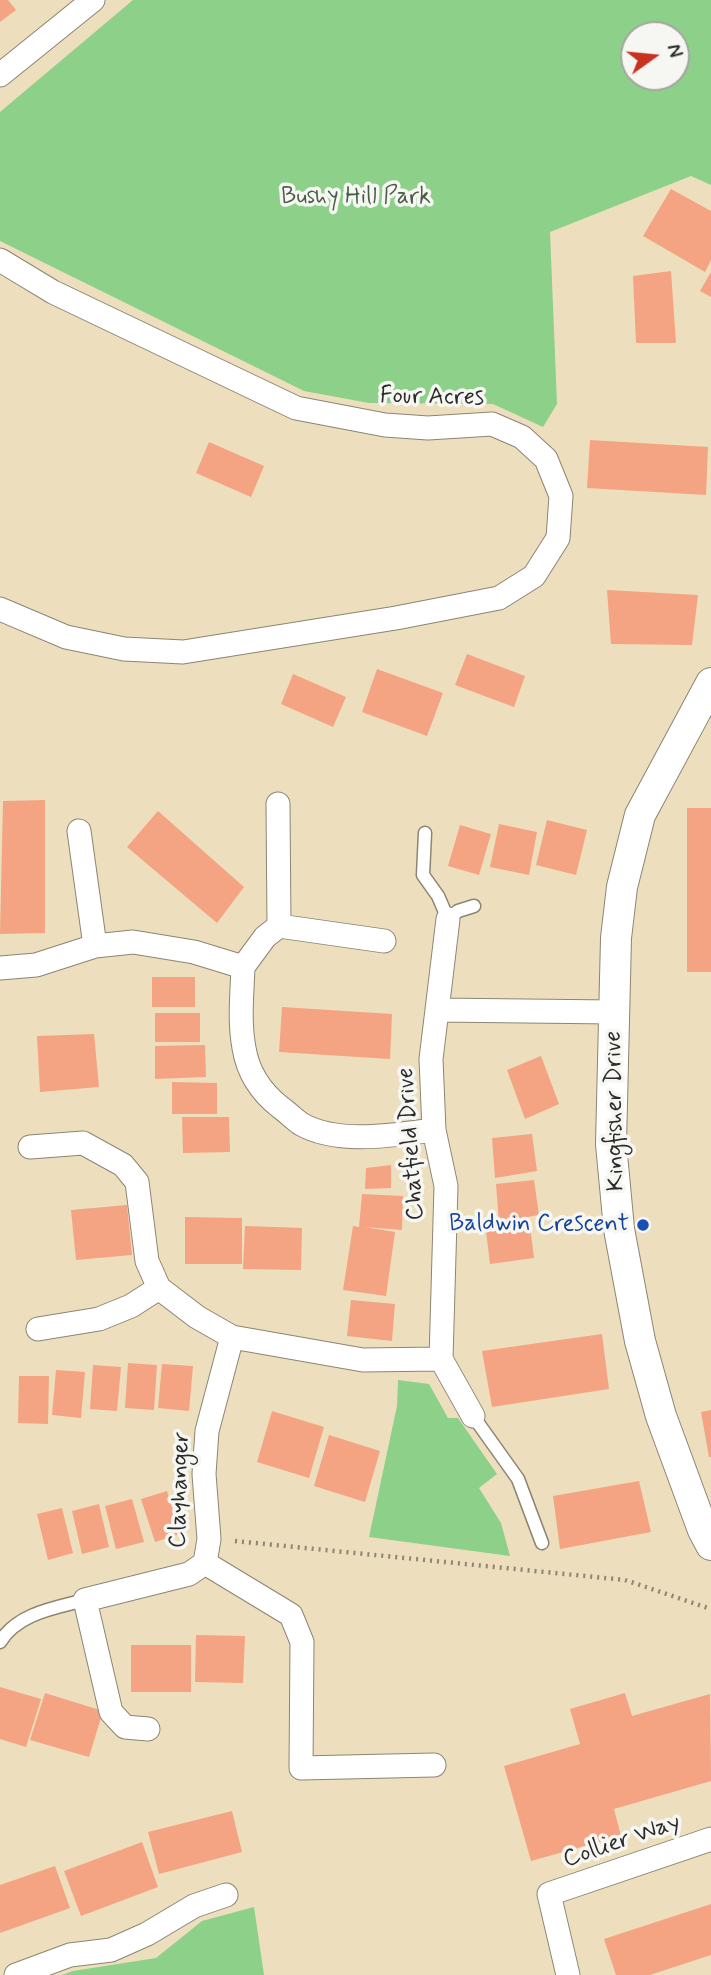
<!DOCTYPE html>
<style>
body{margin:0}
#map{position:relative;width:711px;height:1975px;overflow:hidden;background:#eddfbd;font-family:Mynerve,sans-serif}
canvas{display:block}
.north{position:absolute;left:620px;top:21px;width:70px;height:70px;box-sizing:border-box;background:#f6f6f2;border:2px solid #a5a5a2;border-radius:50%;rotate:75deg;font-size:19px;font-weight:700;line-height:28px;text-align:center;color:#2b2b2b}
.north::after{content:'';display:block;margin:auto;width:24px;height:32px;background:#c8321e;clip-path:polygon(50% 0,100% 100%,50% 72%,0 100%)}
</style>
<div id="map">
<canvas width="711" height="1975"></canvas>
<div class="north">N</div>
</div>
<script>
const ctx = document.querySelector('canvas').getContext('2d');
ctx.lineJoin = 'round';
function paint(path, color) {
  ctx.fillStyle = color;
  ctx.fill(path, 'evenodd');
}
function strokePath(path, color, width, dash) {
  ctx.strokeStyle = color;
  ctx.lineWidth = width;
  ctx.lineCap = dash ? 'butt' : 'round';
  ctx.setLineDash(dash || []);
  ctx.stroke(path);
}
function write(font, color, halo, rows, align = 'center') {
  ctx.font = font + ' Mynerve,sans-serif';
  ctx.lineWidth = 7;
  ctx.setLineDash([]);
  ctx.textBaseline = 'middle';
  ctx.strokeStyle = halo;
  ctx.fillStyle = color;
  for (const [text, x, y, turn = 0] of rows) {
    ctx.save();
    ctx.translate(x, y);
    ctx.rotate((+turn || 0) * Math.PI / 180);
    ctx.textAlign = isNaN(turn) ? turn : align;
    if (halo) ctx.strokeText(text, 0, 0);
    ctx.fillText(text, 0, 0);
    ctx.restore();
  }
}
paint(new Path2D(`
 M133,0H711V185L691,176L550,232L557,404L543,427L493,404L369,403L304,391L0,241V112ZM676,35V77H634V35Z
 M398,1380L429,1384L448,1418H458L497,1474L479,1488L501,1523L510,1556L369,1537L397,1406Z
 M254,1907L264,1975H62L73,1971L156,1958L202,1921Z`), '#8cd089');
paint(new Path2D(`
 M0,0H8L16,10L0,22Z
 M671,189L711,211V260L705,272L643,236Z
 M671,271L676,343H636L633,276Z
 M711,272V297L700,291Z
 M590,440L708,447L706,495L587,488Z
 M209,442L264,466L251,497L196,473Z
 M607,590L698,595L692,645L611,644Z
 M467,654L525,676L514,707L455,685Z
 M377,669L443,693L427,736L362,712Z
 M293,674L346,697L333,727L281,704Z
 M45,800V933L0,934L3,801Z
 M687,808H711V972H687Z
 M158,811L244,887L217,923L127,847Z
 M547,820L587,830L576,875L536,865Z
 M499,824L537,832L529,875L490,867Z
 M460,825L491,834L479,875L448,866Z
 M152,977H195V1007H152Z
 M282,1007L392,1014L390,1059L279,1052Z
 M155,1013H200V1042H155Z
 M94,1034L99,1087L40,1092L37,1036Z
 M205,1045L206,1077L155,1079V1046Z
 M541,1056L559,1104L525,1119L507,1070Z
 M172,1082L217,1083V1114H172Z
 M182,1117H229L230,1152L183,1153Z
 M532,1134L537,1171L495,1178L492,1138Z
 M391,1165V1188L365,1189L366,1168Z
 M534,1180L539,1215L499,1222L496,1184Z
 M362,1194L403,1196L402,1230L364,1227L395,1232L386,1296L343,1290L353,1226L359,1227Z
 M127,1205L132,1255L76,1260L71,1210Z
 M185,1217L242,1218V1264H185Z
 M245,1226L302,1228L301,1270L243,1269Z
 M530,1226L534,1258L490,1264L486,1231Z
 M351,1300L395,1304L392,1341L347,1336Z
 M602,1334L609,1389L492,1407L482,1351Z
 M128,1363L157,1365L154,1410L125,1408Z
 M162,1364L193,1366L189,1411L158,1408Z
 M93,1365L121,1367L117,1411L90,1409Z
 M56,1370L85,1372L81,1418L52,1415Z
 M19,1376H49L48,1424L18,1423Z
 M711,1410V1457H709L701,1412Z
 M272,1411L324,1427L309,1478L257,1462Z
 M329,1435L380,1451L365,1502L314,1486Z
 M639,1481L651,1532L560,1549L553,1496Z
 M167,1491L180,1534L155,1542L141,1499Z
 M132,1499L144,1542L116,1549L105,1506Z
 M99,1504L109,1547L82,1554L72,1511Z
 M62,1508L73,1553L48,1560L37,1514Z
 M196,1635L245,1636L243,1683L195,1682Z
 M131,1645H191V1692H131Z
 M0,1687L41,1699L26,1747L0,1739Z
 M45,1693L103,1711L89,1757L30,1740Z
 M625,1693L632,1716L710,1694L711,1781L614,1809L621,1836L531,1861L504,1766L580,1744L570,1709Z
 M232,1811L242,1852L159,1874L148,1832Z
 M142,1842L158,1887L81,1916L64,1871Z
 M55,1866L70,1908L0,1933V1885Z
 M711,1904V1955L650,1975H616L604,1939Z`), '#f4a482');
const service = new Path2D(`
 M425,833L423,875L438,896L448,919L458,911L474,906
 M473,1416L518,1479L542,1543
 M0,1642C18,1613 55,1608 85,1600`);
const minor = new Path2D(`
 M0,75L93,0
 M0,260L53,292L296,408L385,425L428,428L492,424L522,437L546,459L561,496L558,538L534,576L499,598L396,618L183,652L124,649L66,637L0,609
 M278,804L279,926
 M79,831L95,946
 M243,967L265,937L279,926L384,941
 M0,968L36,965L95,946L133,942L194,952L243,967C242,995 239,1021 244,1048C248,1073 261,1092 280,1107C287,1112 294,1119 301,1124C338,1145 394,1135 434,1130
 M437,1010L448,919
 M30,1147L83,1143L123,1165L137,1182L147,1261L159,1288L197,1317L232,1337L363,1360L441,1359
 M38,1329L99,1319L131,1306L159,1288
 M441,1359L446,1186L434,1130L431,1059L437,1010L614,1012
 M441,1359L473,1416
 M205,1563L291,1615L302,1642L301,1768L434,1765
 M148,1729L125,1727L111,1712L85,1600L189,1574L205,1563L209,1539L204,1474L207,1431L232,1337
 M16,1975L70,1955L111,1950L147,1934L194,1906L226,1895
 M568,1975L549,1894L711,1839`);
const tertiary = new Path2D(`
 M711,683L640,815L622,887L616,938L611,1144L619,1229L640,1341L661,1416L703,1530L711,1545`);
strokePath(service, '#8c8574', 15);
strokePath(minor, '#8c8574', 25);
strokePath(tertiary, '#8c8574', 32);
strokePath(new Path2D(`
 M235,1541L625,1580L711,1609`), '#8c8574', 4.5, [2, 5]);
strokePath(service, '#fff', 12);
strokePath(minor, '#fff', 23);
strokePath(tertiary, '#fff', 30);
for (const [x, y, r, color] of [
 [643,1225,7,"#1a4fb4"]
]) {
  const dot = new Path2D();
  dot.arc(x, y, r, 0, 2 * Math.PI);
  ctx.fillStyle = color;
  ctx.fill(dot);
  strokePath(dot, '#f6f6f2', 2.5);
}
write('24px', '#485d47', '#f6f6f2', [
 ["Bushy Hill Park",356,198]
]);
write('24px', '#2b2b2b', '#f6f6f2', [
 ["Four Acres",432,398,1],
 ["Kingfisher Drive",616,1111,-91],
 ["Chatfield Drive",412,1144,-94],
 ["Clayhanger",181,1490,-88],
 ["Collier Way",622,1842,-19]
]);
write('24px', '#164399', '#f6f6f2', [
 ["Baldwin Crescent",629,1225]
], 'right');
</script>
